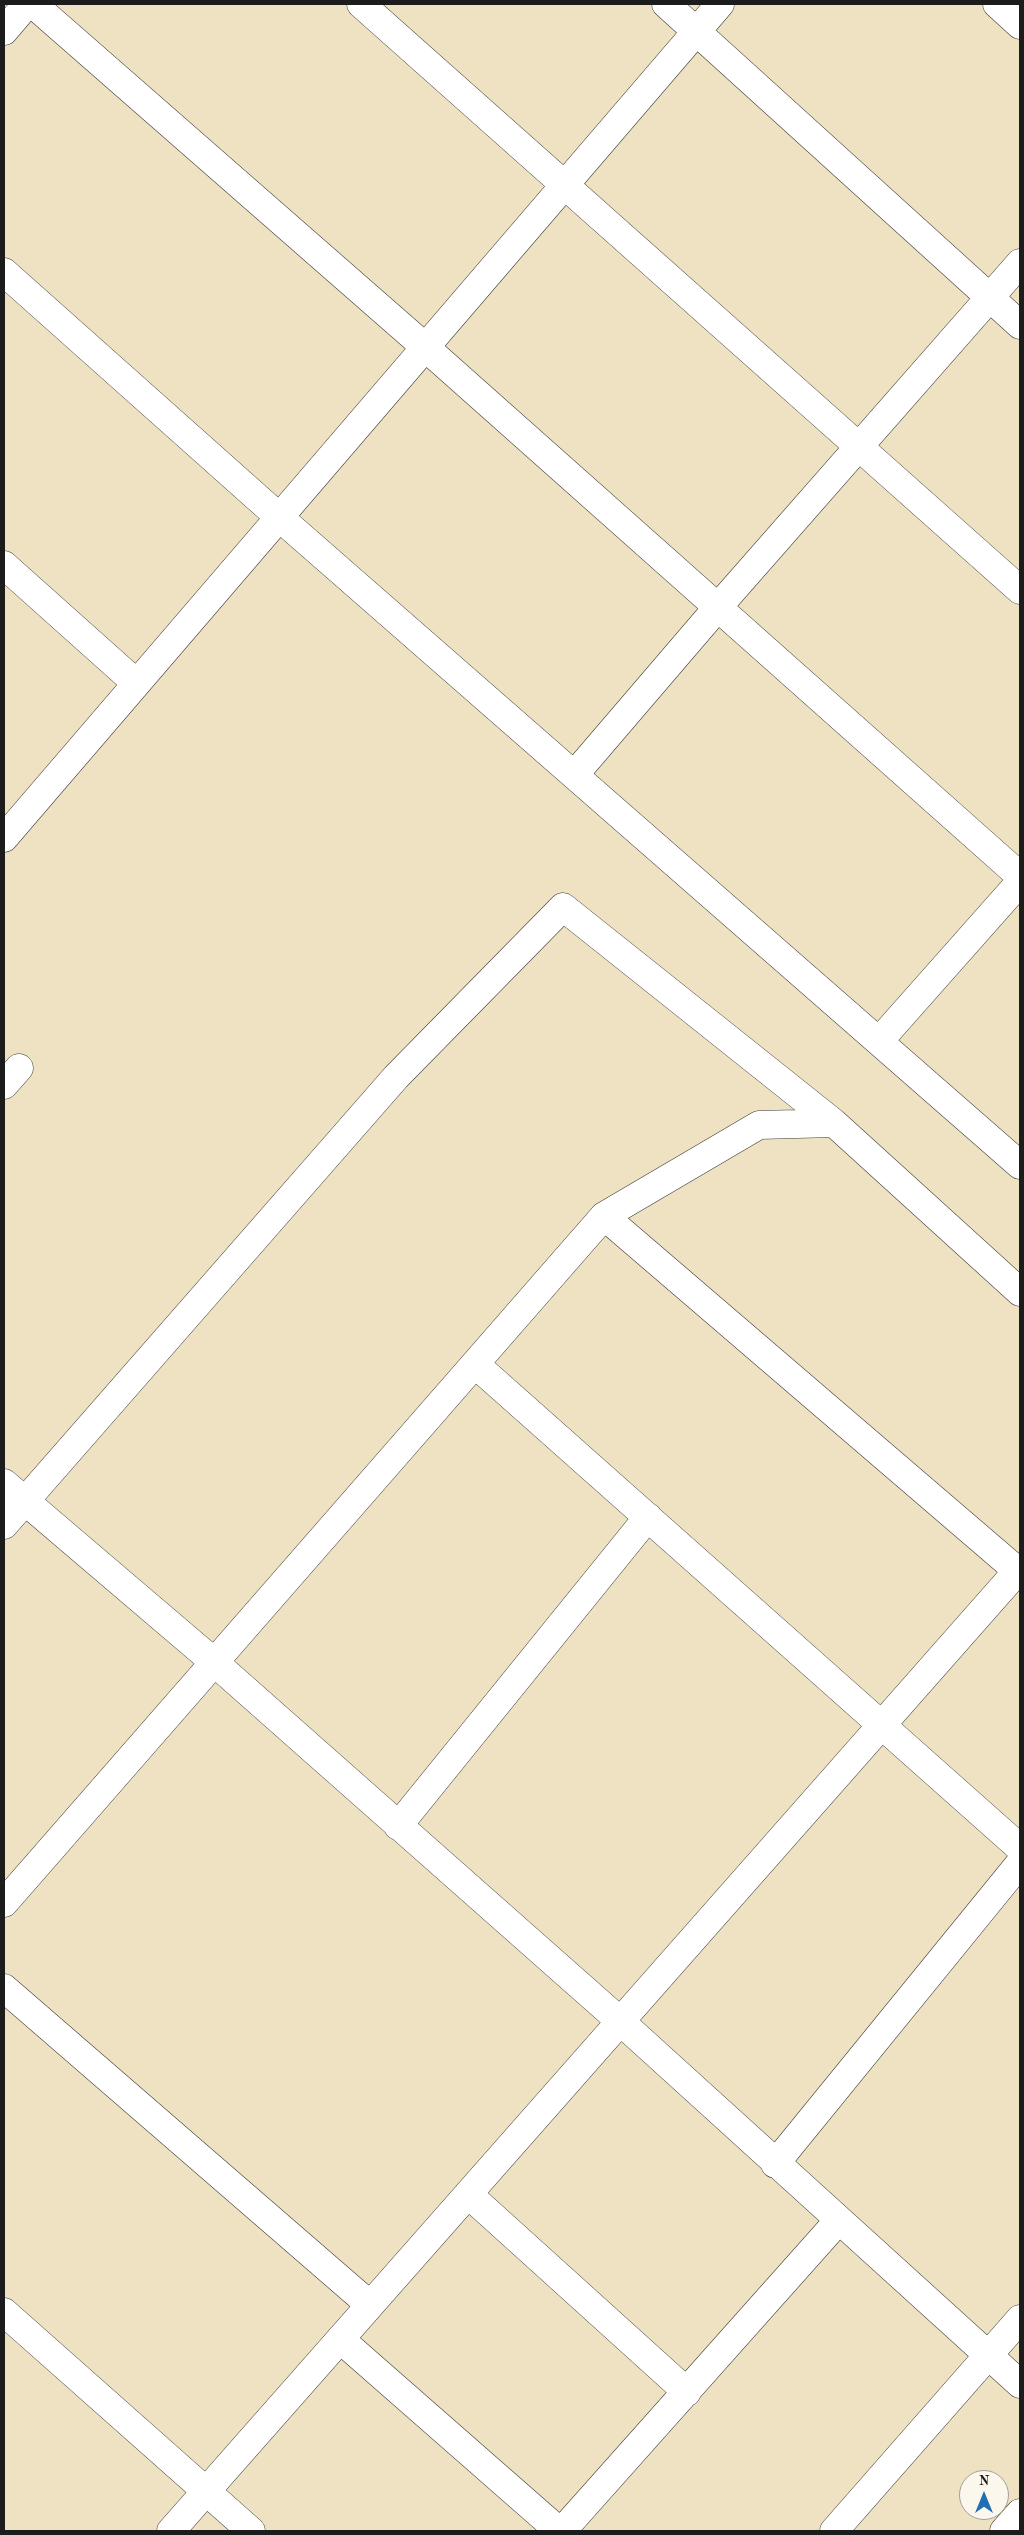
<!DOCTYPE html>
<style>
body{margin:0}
#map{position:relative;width:1024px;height:2535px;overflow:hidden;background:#eee2c2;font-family:"Old Standard TT",serif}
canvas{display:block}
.frame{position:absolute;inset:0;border:5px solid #1c1c1c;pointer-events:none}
.north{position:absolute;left:959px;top:2470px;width:50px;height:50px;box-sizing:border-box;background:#fbf7ec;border:1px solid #a29f99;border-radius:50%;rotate:0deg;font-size:14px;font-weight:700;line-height:20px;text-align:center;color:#1c1c1c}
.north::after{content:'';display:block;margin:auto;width:18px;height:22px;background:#1f6fb2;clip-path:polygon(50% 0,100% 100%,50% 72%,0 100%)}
</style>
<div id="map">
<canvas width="1024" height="2535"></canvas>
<div class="frame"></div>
<div class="north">N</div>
</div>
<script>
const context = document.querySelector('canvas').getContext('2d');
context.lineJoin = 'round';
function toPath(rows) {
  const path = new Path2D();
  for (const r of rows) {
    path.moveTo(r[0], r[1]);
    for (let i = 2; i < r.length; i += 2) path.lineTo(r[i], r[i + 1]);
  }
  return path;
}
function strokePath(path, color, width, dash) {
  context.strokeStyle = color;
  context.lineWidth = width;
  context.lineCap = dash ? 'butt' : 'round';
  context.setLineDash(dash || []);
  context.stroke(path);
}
const minor = toPath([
 [33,4,425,347,1020,876],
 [361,4,1020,590],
 [666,4,1020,325],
 [997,4,1020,25],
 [4,31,27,4],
 [4,272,279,517,1020,1165],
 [4,565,136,683],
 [575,774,718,607,1020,263],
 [4,838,720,4],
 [880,1040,1020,882],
 [4,1085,19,1068],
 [604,1216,1020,1573],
 [475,1364,1020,1848],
 [4,1483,214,1662,620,2021,1020,2384],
 [4,1525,396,1077,563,907,834,1123],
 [398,1826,648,1517],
 [4,1903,604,1216,759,1125,834,1123,1020,1292],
 [4,1988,370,2305],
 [775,2164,1020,1863],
 [468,2194,687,2392],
 [4,2312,251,2531],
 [340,2339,559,2531],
 [171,2531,1020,1568],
 [562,2531,839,2220],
 [834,2531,1020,2319],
 [1004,2531,1020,2513]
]);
strokePath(minor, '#3c3a35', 29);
strokePath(minor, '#fff', 28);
</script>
